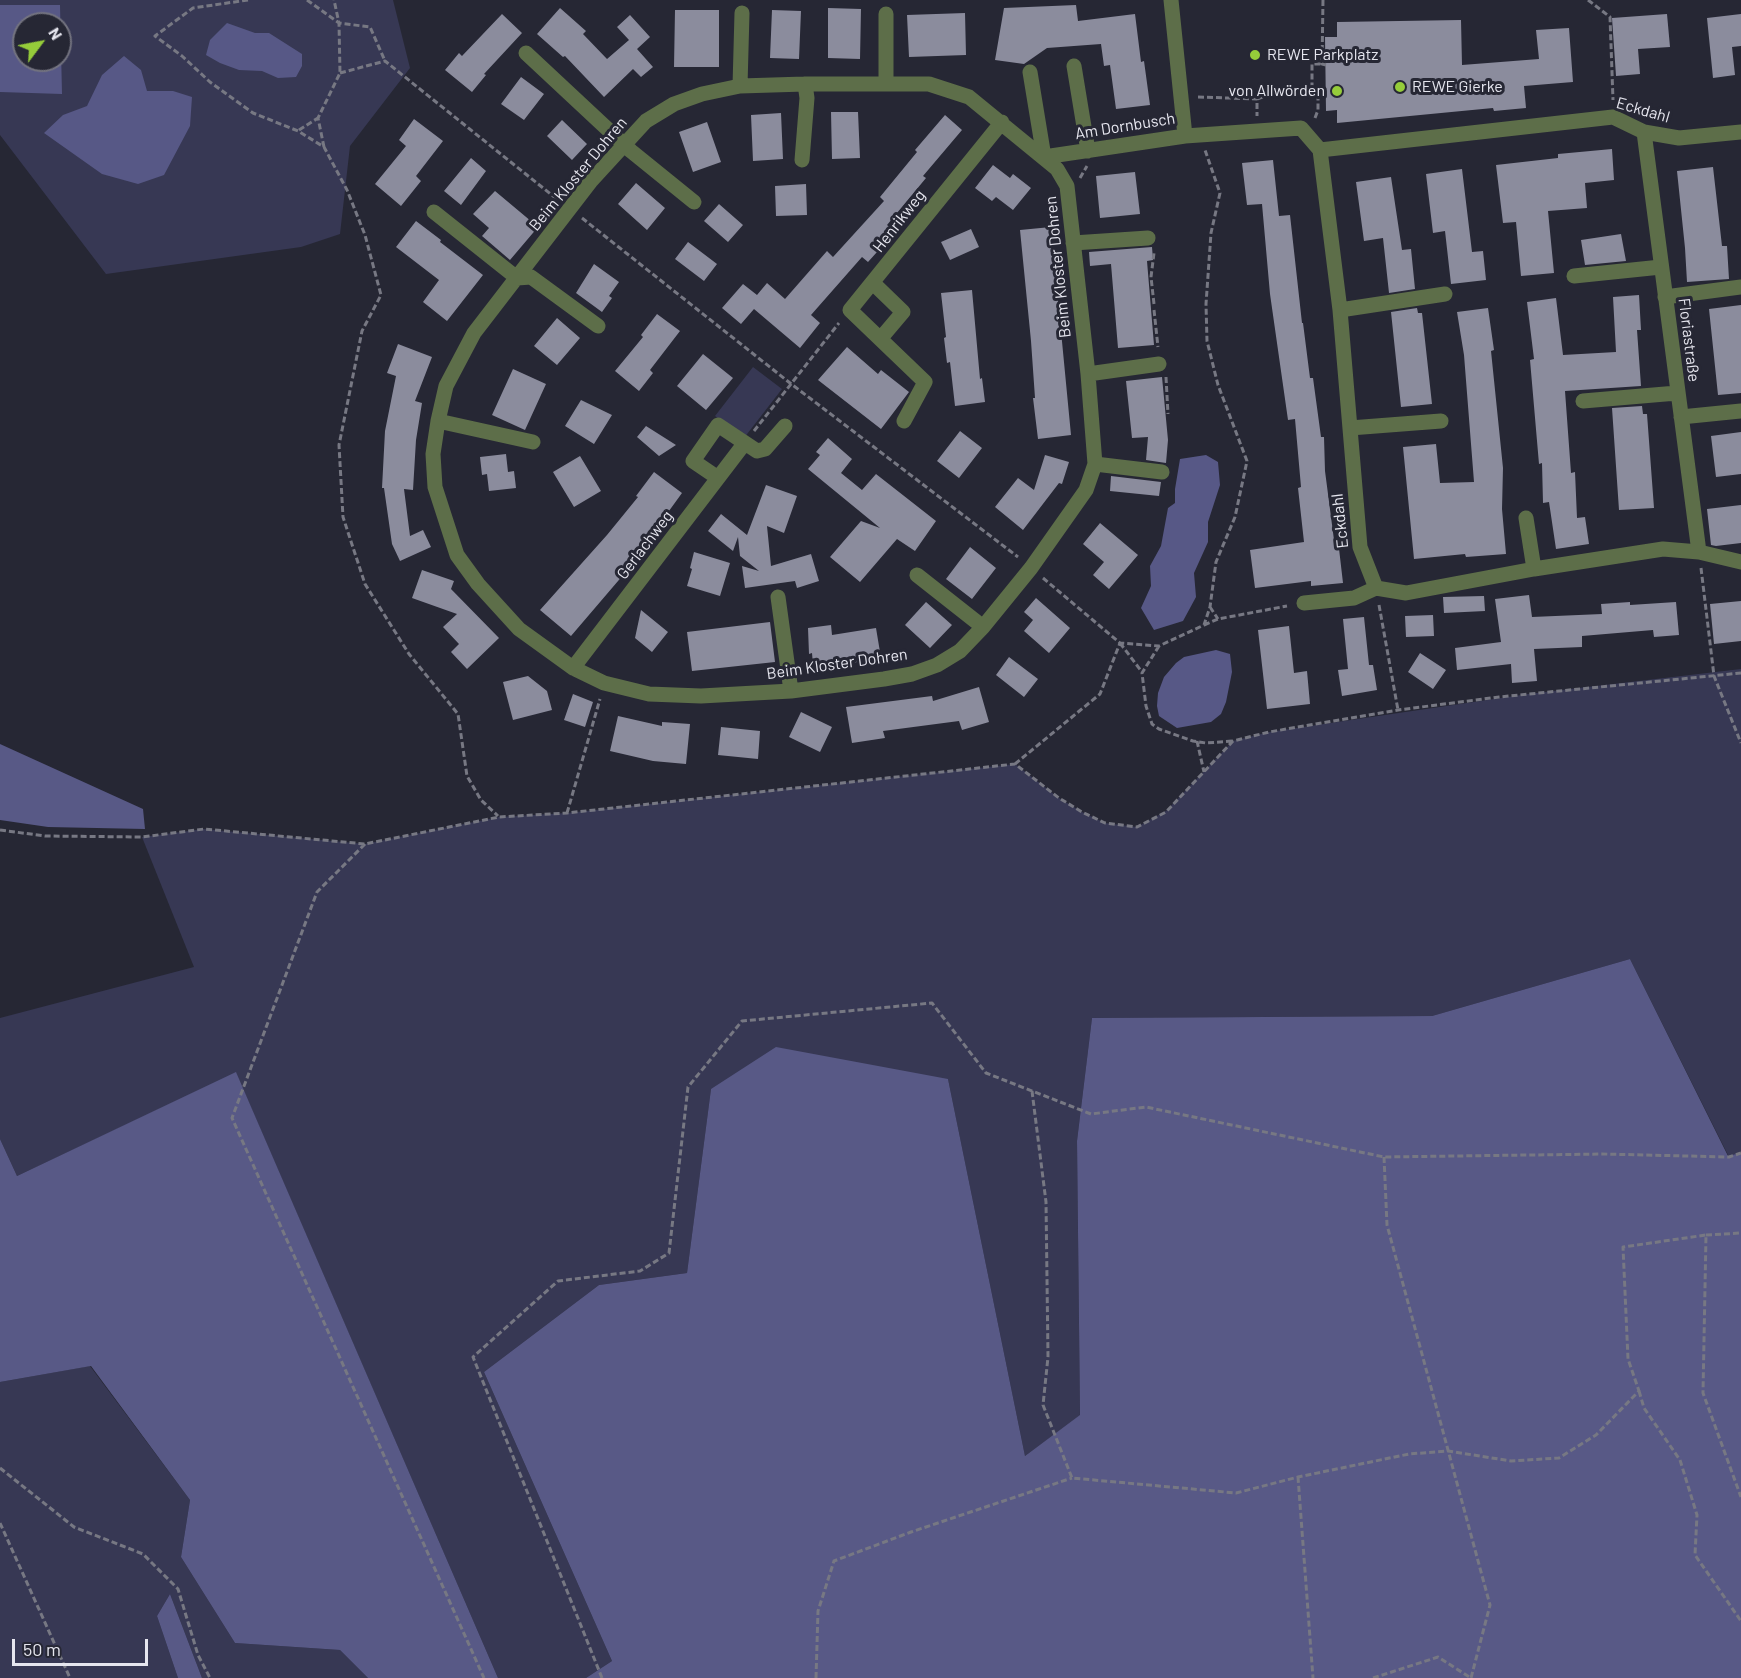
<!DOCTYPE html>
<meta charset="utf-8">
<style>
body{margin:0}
#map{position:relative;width:1741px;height:1678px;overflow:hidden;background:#262734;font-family:Barlow,sans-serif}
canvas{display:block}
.north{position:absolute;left:12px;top:12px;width:60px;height:60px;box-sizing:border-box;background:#262734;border:2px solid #73737f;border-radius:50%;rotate:58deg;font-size:16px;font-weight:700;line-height:24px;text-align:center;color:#e6e6ef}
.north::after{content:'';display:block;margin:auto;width:21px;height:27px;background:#95cc3a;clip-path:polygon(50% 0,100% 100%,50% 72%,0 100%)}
.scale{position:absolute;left:12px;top:1639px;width:136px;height:27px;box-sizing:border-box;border:3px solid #e6e6ef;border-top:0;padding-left:8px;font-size:18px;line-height:21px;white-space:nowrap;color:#e6e6ef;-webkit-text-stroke:4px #262734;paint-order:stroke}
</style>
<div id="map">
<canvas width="1741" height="1678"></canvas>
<div class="north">N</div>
<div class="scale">50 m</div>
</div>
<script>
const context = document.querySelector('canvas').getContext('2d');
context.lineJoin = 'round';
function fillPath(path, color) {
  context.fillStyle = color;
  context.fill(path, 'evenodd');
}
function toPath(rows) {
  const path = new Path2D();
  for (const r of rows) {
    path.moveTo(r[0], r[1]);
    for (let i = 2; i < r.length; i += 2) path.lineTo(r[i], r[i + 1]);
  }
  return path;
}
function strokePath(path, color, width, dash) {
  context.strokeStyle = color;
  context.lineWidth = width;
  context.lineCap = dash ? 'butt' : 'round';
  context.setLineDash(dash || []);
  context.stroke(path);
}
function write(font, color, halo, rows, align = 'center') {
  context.font = font + ' Barlow,sans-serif';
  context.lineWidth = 6;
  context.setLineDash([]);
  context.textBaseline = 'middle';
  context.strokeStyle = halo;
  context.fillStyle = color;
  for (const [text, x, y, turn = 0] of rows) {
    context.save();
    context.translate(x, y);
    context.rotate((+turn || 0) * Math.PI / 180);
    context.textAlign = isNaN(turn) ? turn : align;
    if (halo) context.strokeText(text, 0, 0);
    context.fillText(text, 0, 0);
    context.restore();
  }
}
fillPath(toPath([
 [0,0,393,0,410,68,350,146,340,234,301,247,106,274,0,135],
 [24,24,60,24,60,60,24,60],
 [753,367,782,389,744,438,715,416],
 [1741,669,1741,1153,1729,1157,1630,959,1432,1016,1092,1018,1077,1141,1080,1416,1025,1456,948,1079,711,1089,687,1273,599,1285,484,1372,612,1661,586,1678,498,1678,236,1073,17,1176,0,1139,0,1018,194,967,142,837,204,829,365,844,499,817,567,813,1015,764,1059,798,1082,812,1105,823,1137,827,1166,811,1233,741,1269,732,1528,694],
 [90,1366,190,1500,181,1557,235,1643,340,1650,368,1678,202,1678,170,1594,157,1616,178,1678,0,1678,0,1382]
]), '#373854');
fillPath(toPath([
 [0,744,143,809,145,829,48,827,0,820],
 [1630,959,1728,1156,1741,1153,1741,1678,586,1678,612,1661,484,1372,599,1285,687,1273,711,1089,776,1047,948,1079,1025,1456,1080,1415,1077,1141,1092,1018,1432,1016],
 [236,1072,498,1678,368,1678,340,1650,235,1643,181,1557,190,1500,91,1366,0,1382,0,1139,17,1176],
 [170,1594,202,1678,178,1678,157,1616]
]), '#585986');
fillPath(toPath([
 [0,5,60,5,62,94,0,92],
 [24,24,60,24,60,60,24,60],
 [227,23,255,33,269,33,302,54,302,66,296,77,278,78,262,71,239,70,220,63,206,55,210,40],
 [124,56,141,70,147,91,173,91,192,97,190,126,164,175,138,184,102,174,44,133,63,115,87,106,102,75],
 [1206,455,1218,462,1220,485,1208,522,1208,542,1194,573,1196,597,1183,621,1154,630,1141,608,1151,586,1150,566,1161,546,1168,508,1175,503,1175,489,1180,459],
 [1216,650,1230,654,1232,672,1226,702,1221,714,1211,722,1177,728,1159,716,1157,706,1158,693,1164,677,1176,663,1184,657]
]), '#575886');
fillPath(toPath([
 [1076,5,1078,21,1135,14,1141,62,1144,61,1150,105,1116,109,1110,65,1104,66,1101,44,1047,48,1024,64,995,60,1004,8],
 [560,8,586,31,583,34,607,59,629,40,617,27,630,15,650,37,637,49,653,67,641,77,633,69,604,97,565,56,563,57,537,34],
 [828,8,861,9,860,59,828,58],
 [675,10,719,10,719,67,674,67],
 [772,10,801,11,799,59,770,58],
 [965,13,966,55,909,57,907,15],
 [502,14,522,33,484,74,486,75,472,92,445,70,459,53,462,56],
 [1667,14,1670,47,1638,49,1640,74,1616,76,1612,18],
 [1741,14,1741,46,1732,47,1735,75,1713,78,1707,18],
 [1461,20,1462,65,1539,59,1536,30,1569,28,1573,82,1524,86,1526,108,1494,111,1493,108,1337,123,1337,110,1326,111,1325,37,1337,37,1337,22],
 [521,77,544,94,524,120,501,104],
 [831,112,858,112,860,158,832,159],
 [781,113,783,159,753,161,751,115],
 [945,115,962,130,923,176,926,178,887,225,895,232,868,262,862,257,811,315,820,323,800,348,754,309,741,324,722,308,743,284,757,295,767,283,785,299,827,251,833,257,884,201,880,197,917,152,915,150],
 [414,119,443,141,416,176,421,181,401,206,375,184,406,146,399,140],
 [562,120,587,144,572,160,547,136],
 [707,122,721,162,693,172,679,132],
 [1612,149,1614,180,1585,183,1587,208,1548,211,1554,273,1521,276,1516,222,1503,223,1496,165,1558,158,1558,154],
 [471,158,486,171,461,205,444,191],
 [1273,160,1279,216,1290,215,1302,323,1303,323,1310,378,1313,378,1321,437,1324,437,1325,471,1334,540,1338,540,1343,583,1311,586,1311,581,1255,588,1250,550,1304,542,1298,488,1301,487,1295,419,1288,420,1270,294,1262,204,1247,205,1242,163],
 [993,165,1010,178,1013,174,1031,188,1013,210,996,197,992,201,975,188],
 [1713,167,1722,246,1727,246,1729,279,1687,282,1685,248,1677,171],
 [1462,169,1472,252,1483,251,1486,280,1451,284,1445,231,1433,233,1426,174],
 [1135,172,1140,214,1100,218,1096,176],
 [1391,177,1402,250,1411,249,1415,289,1389,293,1383,238,1364,241,1356,182],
 [636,183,665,208,647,230,618,204],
 [806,184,807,215,776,216,775,186],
 [495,191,538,227,510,260,482,236,489,228,473,214],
 [719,204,743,225,728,242,704,221],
 [416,221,441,240,440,242,483,275,447,321,423,302,439,280,396,247],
 [1051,227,1071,435,1038,439,1033,398,1035,398,1031,341,1020,230],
 [971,229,979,247,950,260,941,242],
 [1621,234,1626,261,1585,265,1581,240],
 [688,242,717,264,704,281,675,259],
 [1152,247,1153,260,1147,261,1154,345,1118,348,1111,264,1090,266,1089,252],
 [594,264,619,282,609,296,612,298,602,312,576,293],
 [972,290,980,379,982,378,985,402,955,406,950,362,947,363,944,338,946,337,941,293],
 [1639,295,1641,330,1637,330,1641,386,1565,391,1571,473,1575,472,1577,518,1585,517,1589,544,1556,549,1549,502,1543,503,1542,463,1539,464,1530,360,1534,359,1527,302,1556,298,1563,355,1616,352,1613,297],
 [1741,305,1741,393,1718,395,1709,309],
 [1417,308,1418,313,1422,313,1432,404,1401,407,1391,312],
 [1488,308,1494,350,1491,351,1503,468,1502,509,1506,554,1466,557,1465,554,1414,559,1403,447,1436,444,1440,483,1474,482,1464,355,1457,312],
 [657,314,680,331,650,370,653,373,639,391,615,371,643,337,641,335],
 [557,318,580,338,557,365,534,346],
 [398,344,432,357,415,401,422,403,416,440,413,490,404,489,410,536,423,530,431,547,400,561,392,544,384,488,382,488,385,431,396,376,387,373],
 [847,347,878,374,881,370,909,392,881,429,818,380],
 [703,354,733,378,706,410,677,386],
 [513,369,546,384,525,430,492,415],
 [1162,377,1168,440,1166,463,1146,460,1148,437,1132,438,1126,381],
 [581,400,612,415,594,444,565,426],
 [1642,406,1643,414,1647,414,1654,508,1619,510,1612,408],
 [646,426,676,445,659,456,637,437],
 [960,431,982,448,959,478,937,461],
 [1741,432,1741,474,1716,477,1711,436],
 [828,438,852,459,841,473,862,490,876,474,936,521,915,551,897,539,860,582,830,557,861,521,880,528,808,469,820,455,816,452],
 [506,454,508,472,514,471,516,488,489,491,487,474,482,475,480,457],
 [1045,455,1069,462,1062,484,1059,483,1023,530,995,507,1018,478,1034,490],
 [580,456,601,491,574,507,553,472],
 [654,472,682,493,653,533,655,534,623,572,624,574,571,636,540,610,607,535,638,497,636,496],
 [1111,476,1161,482,1159,496,1110,491],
 [766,485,797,496,784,533,767,526,771,566,811,554,819,581,797,588,795,581,745,588,742,566,759,571,740,556,738,537,733,551,708,531,721,514,747,535],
 [1741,505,1741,543,1716,546,1711,545,1707,509],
 [1100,523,1138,555,1109,589,1093,575,1104,562,1083,544],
 [970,547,996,568,972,599,946,579],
 [694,552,730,563,720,596,687,586,692,569,690,568],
 [422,570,454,581,451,589,499,638,467,669,451,652,459,644,443,627,457,614,412,598],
 [1529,595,1532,617,1602,614,1601,604,1630,602,1630,605,1676,602,1679,635,1654,637,1653,630,1582,636,1582,647,1534,649,1537,681,1512,683,1511,664,1457,670,1455,648,1501,642,1495,599],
 [1484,596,1485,611,1444,613,1443,597],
 [1036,598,1070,628,1049,653,1024,631,1033,620,1024,612],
 [1741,601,1741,641,1714,644,1710,604],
 [926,602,952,625,930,648,905,625],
 [641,610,668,632,652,652,635,638],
 [1433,615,1434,636,1406,637,1405,616],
 [1364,617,1369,665,1373,665,1377,690,1342,696,1338,670,1348,669,1343,619],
 [770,622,775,662,692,671,687,632],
 [831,625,832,635,876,628,881,658,852,663,852,660,813,665,812,653,809,654,808,628],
 [1289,626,1294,673,1307,671,1310,704,1267,709,1258,630],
 [1420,653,1446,670,1433,689,1408,672],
 [1009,657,1038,679,1024,697,996,675],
 [528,676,547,691,552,710,513,720,503,682],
 [979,687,989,722,962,730,959,721,883,731,885,738,852,743,846,707,932,696,933,701],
 [573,694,593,702,585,727,564,720],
 [801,712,832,727,820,752,789,737],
 [618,716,662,726,662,722,690,724,686,764,653,761,610,751],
 [721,727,760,731,758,759,718,755]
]), '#8b8c9d');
strokePath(toPath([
 [248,0,193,8,155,36,182,56,210,82,253,113,298,131,324,147,347,190,365,235,381,295,362,331,339,445,343,517,365,584,409,654,458,714,467,776,481,800,498,816],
 [307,0,339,23,370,27,385,61],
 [1323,0,1322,64,1326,65],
 [1588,0,1610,17,1613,100],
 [340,73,385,61,558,200],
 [1198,97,1257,99,1257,116],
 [1257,99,1274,93,1312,93],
 [1315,118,1318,110,1318,93,1312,93,1312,64,1322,64],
 [299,130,318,118],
 [324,147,318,118,340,73,339,23,334,0],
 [1080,178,1087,166],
 [582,218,790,383,1018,557],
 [1154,304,1151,277,1154,253],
 [1154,310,1158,347],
 [1166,377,1168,414],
 [754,431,839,323],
 [1701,568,1714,676,1741,743],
 [1043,578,1120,643,1159,646,1204,625,1210,607,1216,562,1235,517,1247,461,1218,385,1207,341,1206,304,1211,233,1220,193,1205,150],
 [1379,605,1398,710],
 [1210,607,1218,619],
 [1204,625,1218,619,1287,606],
 [1120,643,1142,672],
 [1159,646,1142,673,1146,706,1152,724,1159,729,1193,741,1206,743,1232,741],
 [1197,741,1204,772],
 [1015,764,1100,694,1120,643],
 [567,813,600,699],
 [0,830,45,836,142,837,204,829,365,844,499,817,567,813,1015,764,1059,798,1082,812,1105,823,1137,827,1166,812,1233,741,1269,732,1398,710,1499,697,1741,673],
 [365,844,317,892,232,1118,484,1678],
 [1032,1091,1046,1202,1048,1357,1043,1405,1072,1478,1236,1493,1298,1477,1409,1454,1448,1451,1511,1461,1559,1458,1596,1435,1639,1391,1628,1359,1623,1247,1706,1235,1703,1393,1741,1497],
 [1384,1157,1387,1225,1490,1605,1471,1678],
 [1706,1235,1741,1233],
 [1639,1391,1644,1408,1680,1460,1697,1515,1695,1555,1741,1621],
 [0,1468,74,1527,143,1554,178,1589,198,1655,210,1678],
 [1298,1477,1313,1678],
 [0,1523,70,1678],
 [602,1678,473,1357,558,1281,640,1271,669,1253,688,1087,742,1021,932,1003,986,1073,1091,1114,1146,1107,1384,1157,1602,1154,1729,1157,1741,1153],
 [816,1678,818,1611,834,1561,911,1532,1072,1478],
 [1373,1678,1438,1657,1471,1678]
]), '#777883', 3, [6, 3]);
strokePath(toPath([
 [526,53,631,151,694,202],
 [1074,66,1088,151],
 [1030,72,1044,157,1185,136,1171,0],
 [805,84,929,84,969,97,1057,169,1067,186,1088,374,1095,464,1086,490,1031,568,983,627,960,651,937,665,912,674,884,679,791,691,701,696,649,694,604,683,573,668,519,629,478,584,457,555,435,487,433,454,438,421,446,386,474,333,591,181,646,121,674,104,702,94,740,86,805,84],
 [886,84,886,14],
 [740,86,742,13],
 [1644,132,1699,552],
 [1185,136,1301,128,1320,150,1340,310,1360,547,1376,588,1406,593,1534,569,1663,549,1699,552,1741,562],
 [1320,150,1613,117,1644,132,1679,138,1741,132],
 [802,160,807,98,805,84],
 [434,212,517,278,531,277,598,326],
 [1073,243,1148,238],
 [1574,276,1661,267],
 [873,283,903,312,881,338],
 [1665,297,1741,287],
 [1340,310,1445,294],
 [1088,374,1159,364],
 [1583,401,1677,393],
 [1681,417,1741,411],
 [438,421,533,442],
 [904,421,925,382,850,310,1002,122],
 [1350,428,1441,421],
 [1095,464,1162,472],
 [718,478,693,461,718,425,757,451,765,449,785,426],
 [1526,518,1534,569],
 [917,575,983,627],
 [778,597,791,691],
 [1304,603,1354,598,1376,588],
 [573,668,744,444]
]), '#5d6e49', 15);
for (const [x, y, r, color] of [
 [1255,55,6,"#95cc3a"],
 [1400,87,6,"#95cc3a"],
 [1337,91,6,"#95cc3a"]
]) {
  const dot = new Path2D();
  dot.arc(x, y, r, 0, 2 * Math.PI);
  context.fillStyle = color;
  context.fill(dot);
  strokePath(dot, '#262734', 2);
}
write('16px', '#e6e6ef', '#262734', [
 ["REWE Parkplatz",1267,55],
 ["REWE Gierke",1412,87],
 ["von Allwörden",1325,91,"right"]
], 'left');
write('16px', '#e6e6ef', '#262734', [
 ["Eckdahl",1643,110,16],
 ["Am Dornbusch",1125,126,-9],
 ["Beim Kloster Dohren",578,174,-50],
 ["Henrikweg",899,221,-52],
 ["Beim Kloster Dohren",1058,267,-96],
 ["Floriastraße",1689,340,83],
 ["Eckdahl",1340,521,-96],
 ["Gerlachweg",645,545,-53],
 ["Beim Kloster Dohren",837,664,-8]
]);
</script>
